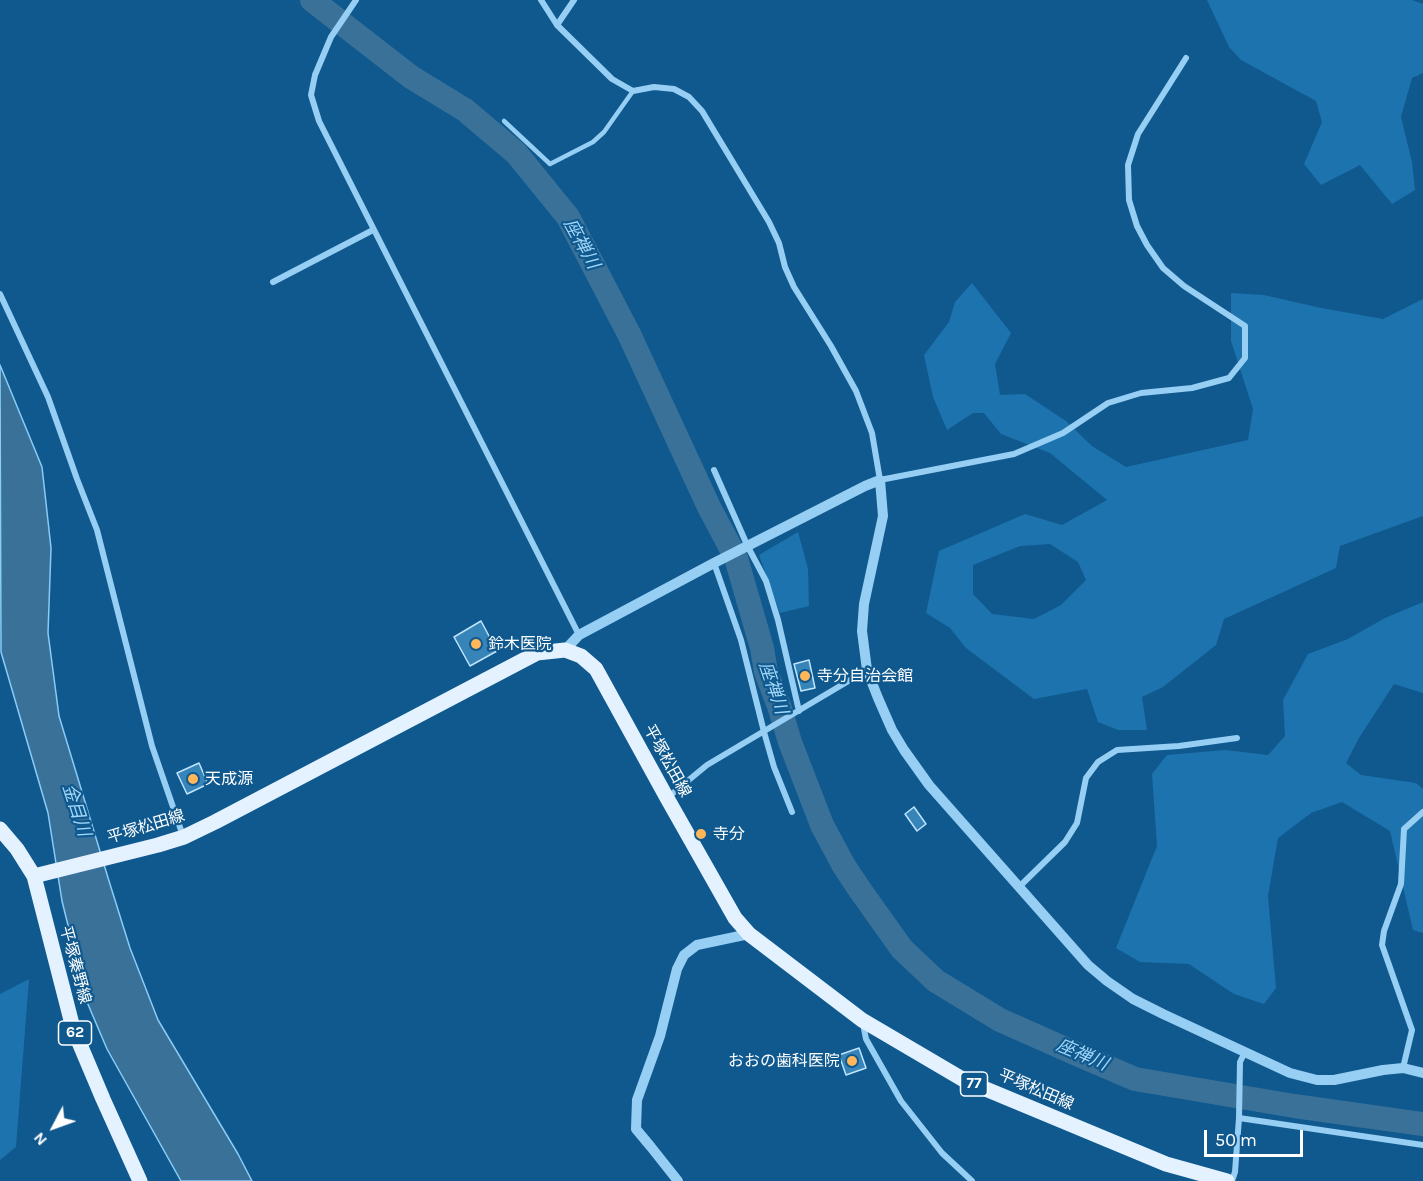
<!DOCTYPE html>
<meta charset="utf-8">
<style>
body{margin:0}
#map{position:relative;width:1423px;height:1181px;overflow:hidden;background:#0f598f;font-family:Karla,sans-serif}
canvas{display:block}
.north{position:absolute;left:24px;top:1097px;width:60px;height:60px;-webkit-text-stroke:4px #0f598f;paint-order:stroke;rotate:229deg;font-size:16px;font-weight:700;line-height:24px;text-align:center;color:#fff}
.north::after{content:'';display:block;margin:auto;width:21px;height:27px;background:#fff;clip-path:polygon(50% 0,100% 100%,50% 72%,0 100%)}
.scale{position:absolute;left:1204px;top:1130px;width:99px;height:27px;box-sizing:border-box;border:3px solid #fff;border-top:0;padding-left:8px;font-size:18px;line-height:21px;white-space:nowrap;color:#fff;-webkit-text-stroke:4px #0f598f;paint-order:stroke}
</style>
<div id="map">
<canvas width="1423" height="1181"></canvas>
<div class="north">N</div>
<div class="scale">50 m</div>
</div>
<script>
const context = document.querySelector('canvas').getContext('2d');
context.lineJoin = 'round';
function fillPath(path, color) {
  context.fillStyle = color;
  context.fill(path, 'evenodd');
}
function toPath(rows) {
  const path = new Path2D();
  for (const r of rows) {
    path.moveTo(r[0], r[1]);
    for (let i = 2; i < r.length; i += 2) path.lineTo(r[i], r[i + 1]);
  }
  return path;
}
function strokePath(path, color, width, dash) {
  context.strokeStyle = color;
  context.lineWidth = width;
  context.lineCap = dash ? 'butt' : 'round';
  context.setLineDash(dash || []);
  context.stroke(path);
}
function write(font, color, halo, rows, align = 'center') {
  context.font = font + ' Karla,"Noto Sans JP",sans-serif';
  context.lineWidth = 4.5;
  context.setLineDash([]);
  context.textBaseline = 'middle';
  context.strokeStyle = halo;
  context.fillStyle = color;
  for (const [text, x, y, turn = 0] of rows) {
    context.save();
    context.translate(x, y);
    context.rotate((+turn || 0) * Math.PI / 180);
    context.textAlign = isNaN(turn) ? turn : align;
    if (halo) context.strokeText(text, 0, 0);
    context.fillText(text, 0, 0);
    context.restore();
  }
}
fillPath(toPath([
 [1207,0,1412,0,1423,4,1423,73,1412,78,1401,117,1412,162,1415,190,1392,204,1360,165,1321,185,1304,164,1322,122,1316,101,1241,60,1229,47],
 [972,283,1011,333,995,364,1000,395,1025,394,1066,421,1092,446,1126,467,1248,440,1253,409,1231,341,1231,293,1264,295,1321,308,1383,319,1423,299,1423,516,1340,546,1336,568,1224,619,1216,645,1163,687,1142,697,1147,730,1118,730,1098,722,1087,689,1034,699,966,648,950,628,926,613,939,551,1025,514,1062,525,1107,500,1050,453,1001,434,984,413,973,413,947,430,933,397,924,355,949,322,955,302],
 [1050,544,1078,562,1086,580,1061,605,1034,619,992,614,973,594,973,565,1020,546],
 [798,532,808,569,809,606,780,613,759,555],
 [1423,602,1423,693,1394,684,1359,738,1346,763,1361,775,1416,783,1423,789,1423,933,1413,930,1390,831,1342,802,1311,813,1278,838,1268,896,1276,988,1264,1004,1234,994,1189,964,1140,962,1116,948,1157,846,1152,774,1167,755,1225,750,1268,755,1285,736,1283,700,1308,654,1348,639,1385,618],
 [29,979,16,1147,0,1160,0,994]
]), '#1d73ad');
const water = toPath([
 [0,365,42,467,51,548,48,633,59,716,109,881,130,948,158,1020,238,1154,252,1181,181,1181,107,1049,87,1002,62,901,48,813,1,652,0,365]
]);
fillPath(water, '#3a7198');
strokePath(water, '#89ccf7', 1.5);
strokePath(toPath([
 [312,0,411,77,465,110,516,153,568,217,629,334,709,507,736,558,762,648,766,672,780,709,790,742,822,825,844,866,860,890,902,949,936,981,1000,1020,1079,1055,1135,1079,1294,1106,1423,1124]
]), '#3a7198', 24);
const building = toPath([
 [481,621,497,651,470,666,454,637,481,621],
 [809,660,815,688,801,691,794,664,809,660],
 [199,763,208,784,187,794,177,773,199,763],
 [914,807,926,824,917,831,905,814,914,807],
 [859,1048,866,1068,846,1075,839,1055,859,1048]
]);
fillPath(building, '#3784b9');
strokePath(building, '#bfe5fe', 1.5);
strokePath(toPath([
 [504,121,550,164,593,142,604,132,633,91]
]), '#97cef3', 4.5);
strokePath(toPath([
 [356,0,331,37,315,75,311,95,319,121,579,635],
 [541,0,557,25,612,79,633,91,654,87,674,89,689,97,702,111,769,222,779,243,785,267,794,287,831,346,856,391,872,433,880,480,1014,454,1063,433,1108,403,1141,393,1192,388,1229,378,1245,358,1245,326,1184,286,1163,268,1147,245,1137,226,1129,200,1128,165,1138,134,1186,58],
 [557,25,574,0],
 [273,282,373,230],
 [0,294,48,397,77,479,97,530,152,746,183,836],
 [714,470,748,547,766,581,778,620,799,711],
 [714,563,741,640,764,732,774,767,792,812],
 [667,798,707,765,867,670],
 [1019,887,1065,842,1077,823,1086,778,1098,762,1117,750,1179,746,1237,738],
 [863,1024,866,1039,901,1101,942,1153,972,1181],
 [1403,1068,1412,1030,1382,945,1384,931,1401,884,1404,829,1423,812],
 [1239,1118,1423,1145],
 [1232,1181,1235,1172,1239,1118,1240,1062,1245,1052]
]), '#97cef3', 6);
strokePath(toPath([
 [565,650,579,635,714,563,865,486,880,480,883,516,864,604,862,631,867,670,878,698,892,730,904,750,929,785,1088,965,1107,981,1133,999,1163,1014,1290,1073,1317,1080,1334,1080,1383,1070,1403,1068,1423,1073],
 [678,1181,651,1147,636,1129,637,1100,660,1036,677,969,684,955,697,945,749,934]
]), '#97cef3', 10);
strokePath(toPath([
 [0,829,17,849,34,876,73,1028,103,1099,140,1181],
 [34,876,158,845,184,837,215,822,537,653,565,650,581,656,596,669,667,798,735,918,749,934,862,1020,964,1080,1166,1164,1227,1181]
]), '#e4f2ff', 15);
for (const [x, y, r, color] of [
 [476,644,6,"#ffb75a"],
 [805,676,6,"#ffb75a"],
 [193,779,6,"#ffb75a"],
 [701,834,6,"#ffb75a"],
 [852,1061,6,"#ffb75a"]
]) {
  const dot = new Path2D();
  dot.arc(x, y, r, 0, 2 * Math.PI);
  context.fillStyle = color;
  context.fill(dot);
  strokePath(dot, '#0f598f', 2);
}
for (const [x, y, w] of [
 [75,1033,33],
 [974,1084,27]
]) {
  const box = new Path2D();
  box.roundRect(x - w / 2, y - 12, w, 24, 4.5);
  context.fillStyle = '#0f598f';
  context.fill(box);
  strokePath(box, '#fff', 1.5);
}
write('bold 15px', '#fff', null, [
 ["62",75,1033],
 ["77",974,1084]
]);
write('16px', '#fff', '#0f598f', [
 ["鈴木医院",488,644],
 ["寺分自治会館",817,676],
 ["天成源",205,779],
 ["寺分",713,834],
 ["おおの歯科医院",840,1061,"right"]
], 'left');
write('16px', '#fff', '#0f598f', [
 ["平塚松田線",667,761,61],
 ["平塚松田線",146,827,-17],
 ["平塚秦野線",75,965,75],
 ["平塚松田線",1036,1090,23]
]);
write('italic 18px', '#a3d8fa', '#0f598f', [
 ["座禅川",581,244,61],
 ["座禅川",773,688,71],
 ["金目川",76,810,72],
 ["座禅川",1082,1055,23]
]);
</script>
